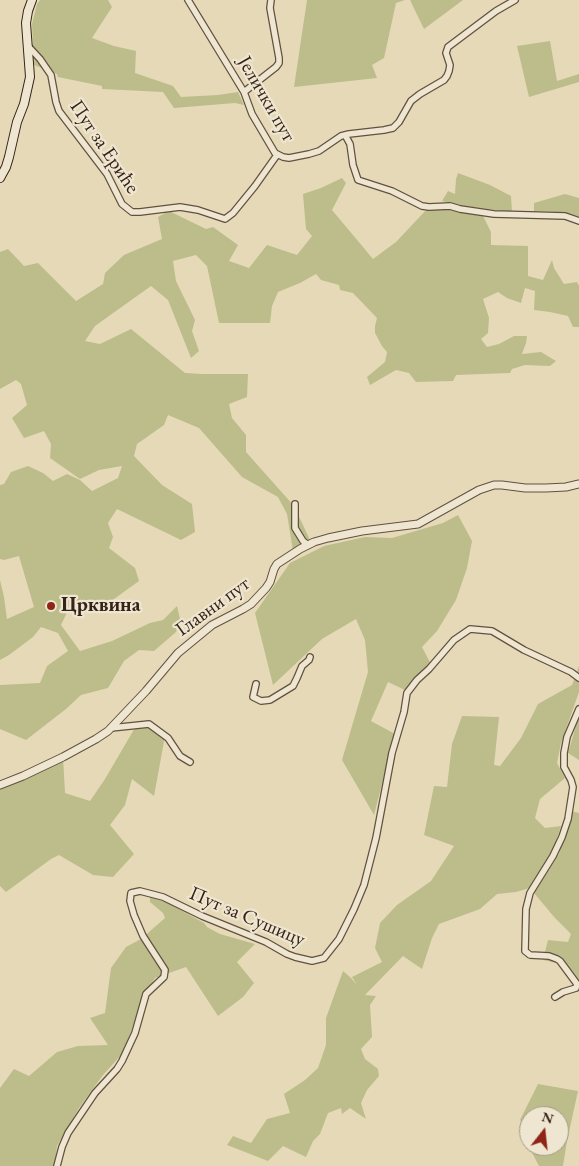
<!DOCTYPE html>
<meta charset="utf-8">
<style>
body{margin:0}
#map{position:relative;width:579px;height:1166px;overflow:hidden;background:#e6d9b8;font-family:"EB Garamond",serif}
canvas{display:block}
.north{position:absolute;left:519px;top:1106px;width:50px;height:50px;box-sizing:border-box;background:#efe6d1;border:1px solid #a59887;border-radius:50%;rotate:16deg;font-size:14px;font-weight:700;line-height:20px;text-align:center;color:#362318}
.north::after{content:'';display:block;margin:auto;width:18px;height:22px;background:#8f2418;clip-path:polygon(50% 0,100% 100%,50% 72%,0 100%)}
</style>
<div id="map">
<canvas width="579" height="1166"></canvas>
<div class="north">N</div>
</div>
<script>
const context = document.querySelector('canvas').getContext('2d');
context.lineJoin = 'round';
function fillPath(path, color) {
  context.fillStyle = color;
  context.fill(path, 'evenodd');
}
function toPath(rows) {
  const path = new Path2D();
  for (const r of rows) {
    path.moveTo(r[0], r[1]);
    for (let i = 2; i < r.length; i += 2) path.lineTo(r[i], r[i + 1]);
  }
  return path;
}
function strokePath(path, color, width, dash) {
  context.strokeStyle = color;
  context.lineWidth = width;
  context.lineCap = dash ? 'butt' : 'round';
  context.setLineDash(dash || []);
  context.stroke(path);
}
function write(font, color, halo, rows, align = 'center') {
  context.font = font + ' "EB Garamond",serif';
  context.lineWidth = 4.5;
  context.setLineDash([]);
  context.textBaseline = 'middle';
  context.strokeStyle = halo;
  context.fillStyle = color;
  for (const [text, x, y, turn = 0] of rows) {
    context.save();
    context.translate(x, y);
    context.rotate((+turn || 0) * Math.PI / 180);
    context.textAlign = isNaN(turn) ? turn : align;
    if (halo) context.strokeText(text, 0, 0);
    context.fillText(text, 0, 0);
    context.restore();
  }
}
fillPath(toPath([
 [40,0,108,0,112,7,92,38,114,46,136,51,135,73,173,86,181,97,218,95,238,92,244,105,235,103,174,108,163,92,102,89,102,86,58,77,57,74,34,65,32,24,37,4],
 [307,0,405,0,396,3,384,58,372,65,377,78,294,87],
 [410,0,463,0,424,29],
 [550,41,557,81,579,74,579,82,529,97,517,46],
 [458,173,490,185,511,196,512,212,464,206,442,201,448,191,455,194,456,179],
 [342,178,346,183,332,210,373,259,396,242,428,208,462,211,482,214,491,232,491,245,528,246,528,276,543,280,552,260,554,268,564,284,577,282,579,286,579,327,573,327,568,316,550,312,534,310,535,291,525,288,521,303,507,298,498,292,483,299,489,318,488,333,481,339,487,347,499,344,514,336,527,336,526,343,522,354,541,352,556,361,550,366,525,365,512,369,510,373,456,375,453,381,416,382,409,373,396,370,370,385,367,377,385,362,387,352,382,346,375,333,375,326,377,318,353,293,340,290,339,285,321,280,316,274,300,283,278,292,272,306,270,323,219,323,207,266,196,255,173,261,176,281,195,320,192,331,199,351,191,358,168,300,151,286,95,326,85,341,100,344,131,329,185,373,203,374,248,374,247,397,229,404,232,418,246,435,246,452,294,506,310,540,293,551,287,514,278,497,242,477,199,428,168,415,164,425,137,444,134,456,162,485,192,504,195,532,181,540,117,509,108,523,113,537,109,548,135,568,139,581,107,604,93,603,70,606,61,625,80,651,112,641,150,623,163,620,177,606,180,619,176,632,154,651,139,650,124,661,108,688,81,695,66,709,26,740,0,729,0,685,40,683,47,666,68,651,58,633,41,627,33,637,9,655,0,660,0,580,4,597,7,619,34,607,19,556,4,560,0,559,0,485,4,484,11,472,28,466,43,473,53,481,67,474,80,480,92,491,118,478,122,466,99,470,80,479,50,458,51,444,44,431,24,438,12,418,27,405,21,384,16,380,0,389,0,252,8,249,24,266,38,263,76,301,103,284,105,273,124,255,162,239,158,217,169,211,206,229,213,227,238,245,229,261,249,268,267,245,297,255,312,236,306,229,303,194,321,188],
 [565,194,579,198,579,218,558,212,534,211,534,203],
 [458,515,472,541,467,568,456,600,437,631,422,647,433,668,407,691,388,682,371,721,395,734,374,815,342,760,368,672,365,640,356,619,322,639,273,685,255,613,290,563,324,546,365,537,392,538,443,523],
 [579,666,579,692,561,743,557,763,565,778,540,799,535,818,545,828,561,826,553,850,530,888,516,892,497,894,480,909,439,924,432,938,422,969,403,956,365,995,376,996,370,1005,372,1037,361,1049,365,1059,378,1069,379,1076,367,1090,361,1103,366,1119,350,1108,342,1114,341,1108,328,1113,320,1134,313,1141,306,1157,283,1146,268,1161,227,1145,233,1136,251,1143,267,1119,290,1113,284,1094,305,1080,318,1068,326,1045,326,1018,343,971,351,978,357,985,352,977,382,962,375,948,380,923,397,905,431,881,454,846,424,835,434,786,447,787,452,744,462,716,499,717,494,765,500,766,521,738,538,704,572,685],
 [579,716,579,760,568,753],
 [149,724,165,736,154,796,132,779,125,805,110,825,134,854,113,877,93,875,59,855,51,859,6,892,0,886,0,785,63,757,65,793,90,801,105,779,136,726],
 [571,811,579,813,579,984,566,965,543,960,548,940,568,942,571,934,555,918,534,893,559,854],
 [150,897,168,903,204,923,207,927,220,934,255,944,237,962,254,983,243,997,218,1016,186,967,155,978,147,991,122,1054,103,1075,79,1108,57,1146,55,1166,0,1166,0,1088,14,1069,29,1076,57,1052,78,1046,108,1045,90,1018,105,1013,111,968,126,947,141,939,165,918,163,913,150,902],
 [538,1084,578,1091,567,1141,563,1166,539,1166,526,1141,526,1126,520,1120],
 [529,1116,559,1116,559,1146,529,1146]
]), '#bcbd8a');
const minor = toPath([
 [188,0,244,92,252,114,275,153,283,157,289,158,309,154,319,151,341,136,349,134,384,130,393,128,399,122,411,101,420,94,444,80,447,76,449,71,450,65,446,53,448,47,496,11,515,0],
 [28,46,40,59,51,75,56,102,59,111,107,174,122,204,132,212,140,212,180,207,198,210,225,219,233,213,255,186,277,155],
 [244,92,276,67,279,63,279,58,270,8,271,0],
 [345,135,350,144,353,165,358,180,392,191,422,206,429,207,450,206,460,209,494,214,565,216,579,221],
 [295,504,295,528,303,541,308,545],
 [256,684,253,697,261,701,270,700,293,686,297,678,302,666,309,660,310,657],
 [111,728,149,724,168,738,180,756,190,762],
 [555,997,563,992,576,988,577,984,560,961,557,959,549,956,530,955,525,951,526,909,530,893,553,856,562,837,568,819,573,787,571,780,564,767,564,753,567,737,579,709],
 [57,1166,62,1147,68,1133,95,1093,117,1069,122,1061,135,1033,146,994,164,977,165,970,143,936,134,915,130,901,131,893,140,891,163,897,202,916,266,942,287,954,295,957,312,961,324,958,339,939,354,909,364,885,376,838,392,753,404,712,407,693,417,680,429,669,454,640,470,629,492,631,524,650,571,672,579,678]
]);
const tertiary = toPath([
 [0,785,23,776,63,757,96,739,108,731,146,691,178,653,212,625,243,609,251,604,266,588,270,582,274,569,277,564,300,549,314,542,328,538,362,531,418,524,479,490,494,485,502,485,525,488,546,488,566,487,579,484]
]);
const secondary = toPath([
 [0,178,6,167,9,157,17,122,24,104,30,77,26,23,28,11,32,0]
]);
strokePath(minor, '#625040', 8);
strokePath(tertiary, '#625040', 9);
strokePath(secondary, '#362318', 10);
strokePath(minor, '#efe6d1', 5.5);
strokePath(tertiary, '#efe6d1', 7);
strokePath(secondary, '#efe6d1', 8);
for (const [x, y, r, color] of [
 [51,606,5,"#8f2418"]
]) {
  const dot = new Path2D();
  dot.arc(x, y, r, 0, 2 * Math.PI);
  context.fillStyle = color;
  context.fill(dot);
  strokePath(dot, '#efe6d1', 2);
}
write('20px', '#362318', '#efe6d1', [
 ["Јелички пут",266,99,60],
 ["Пут за Ериће",104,147,56],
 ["Главни пут",213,607,-36],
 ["Пут за Сушицу",247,917,23]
]);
write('bold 20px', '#362318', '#efe6d1', [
 ["Црквина",61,606]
], 'left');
</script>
